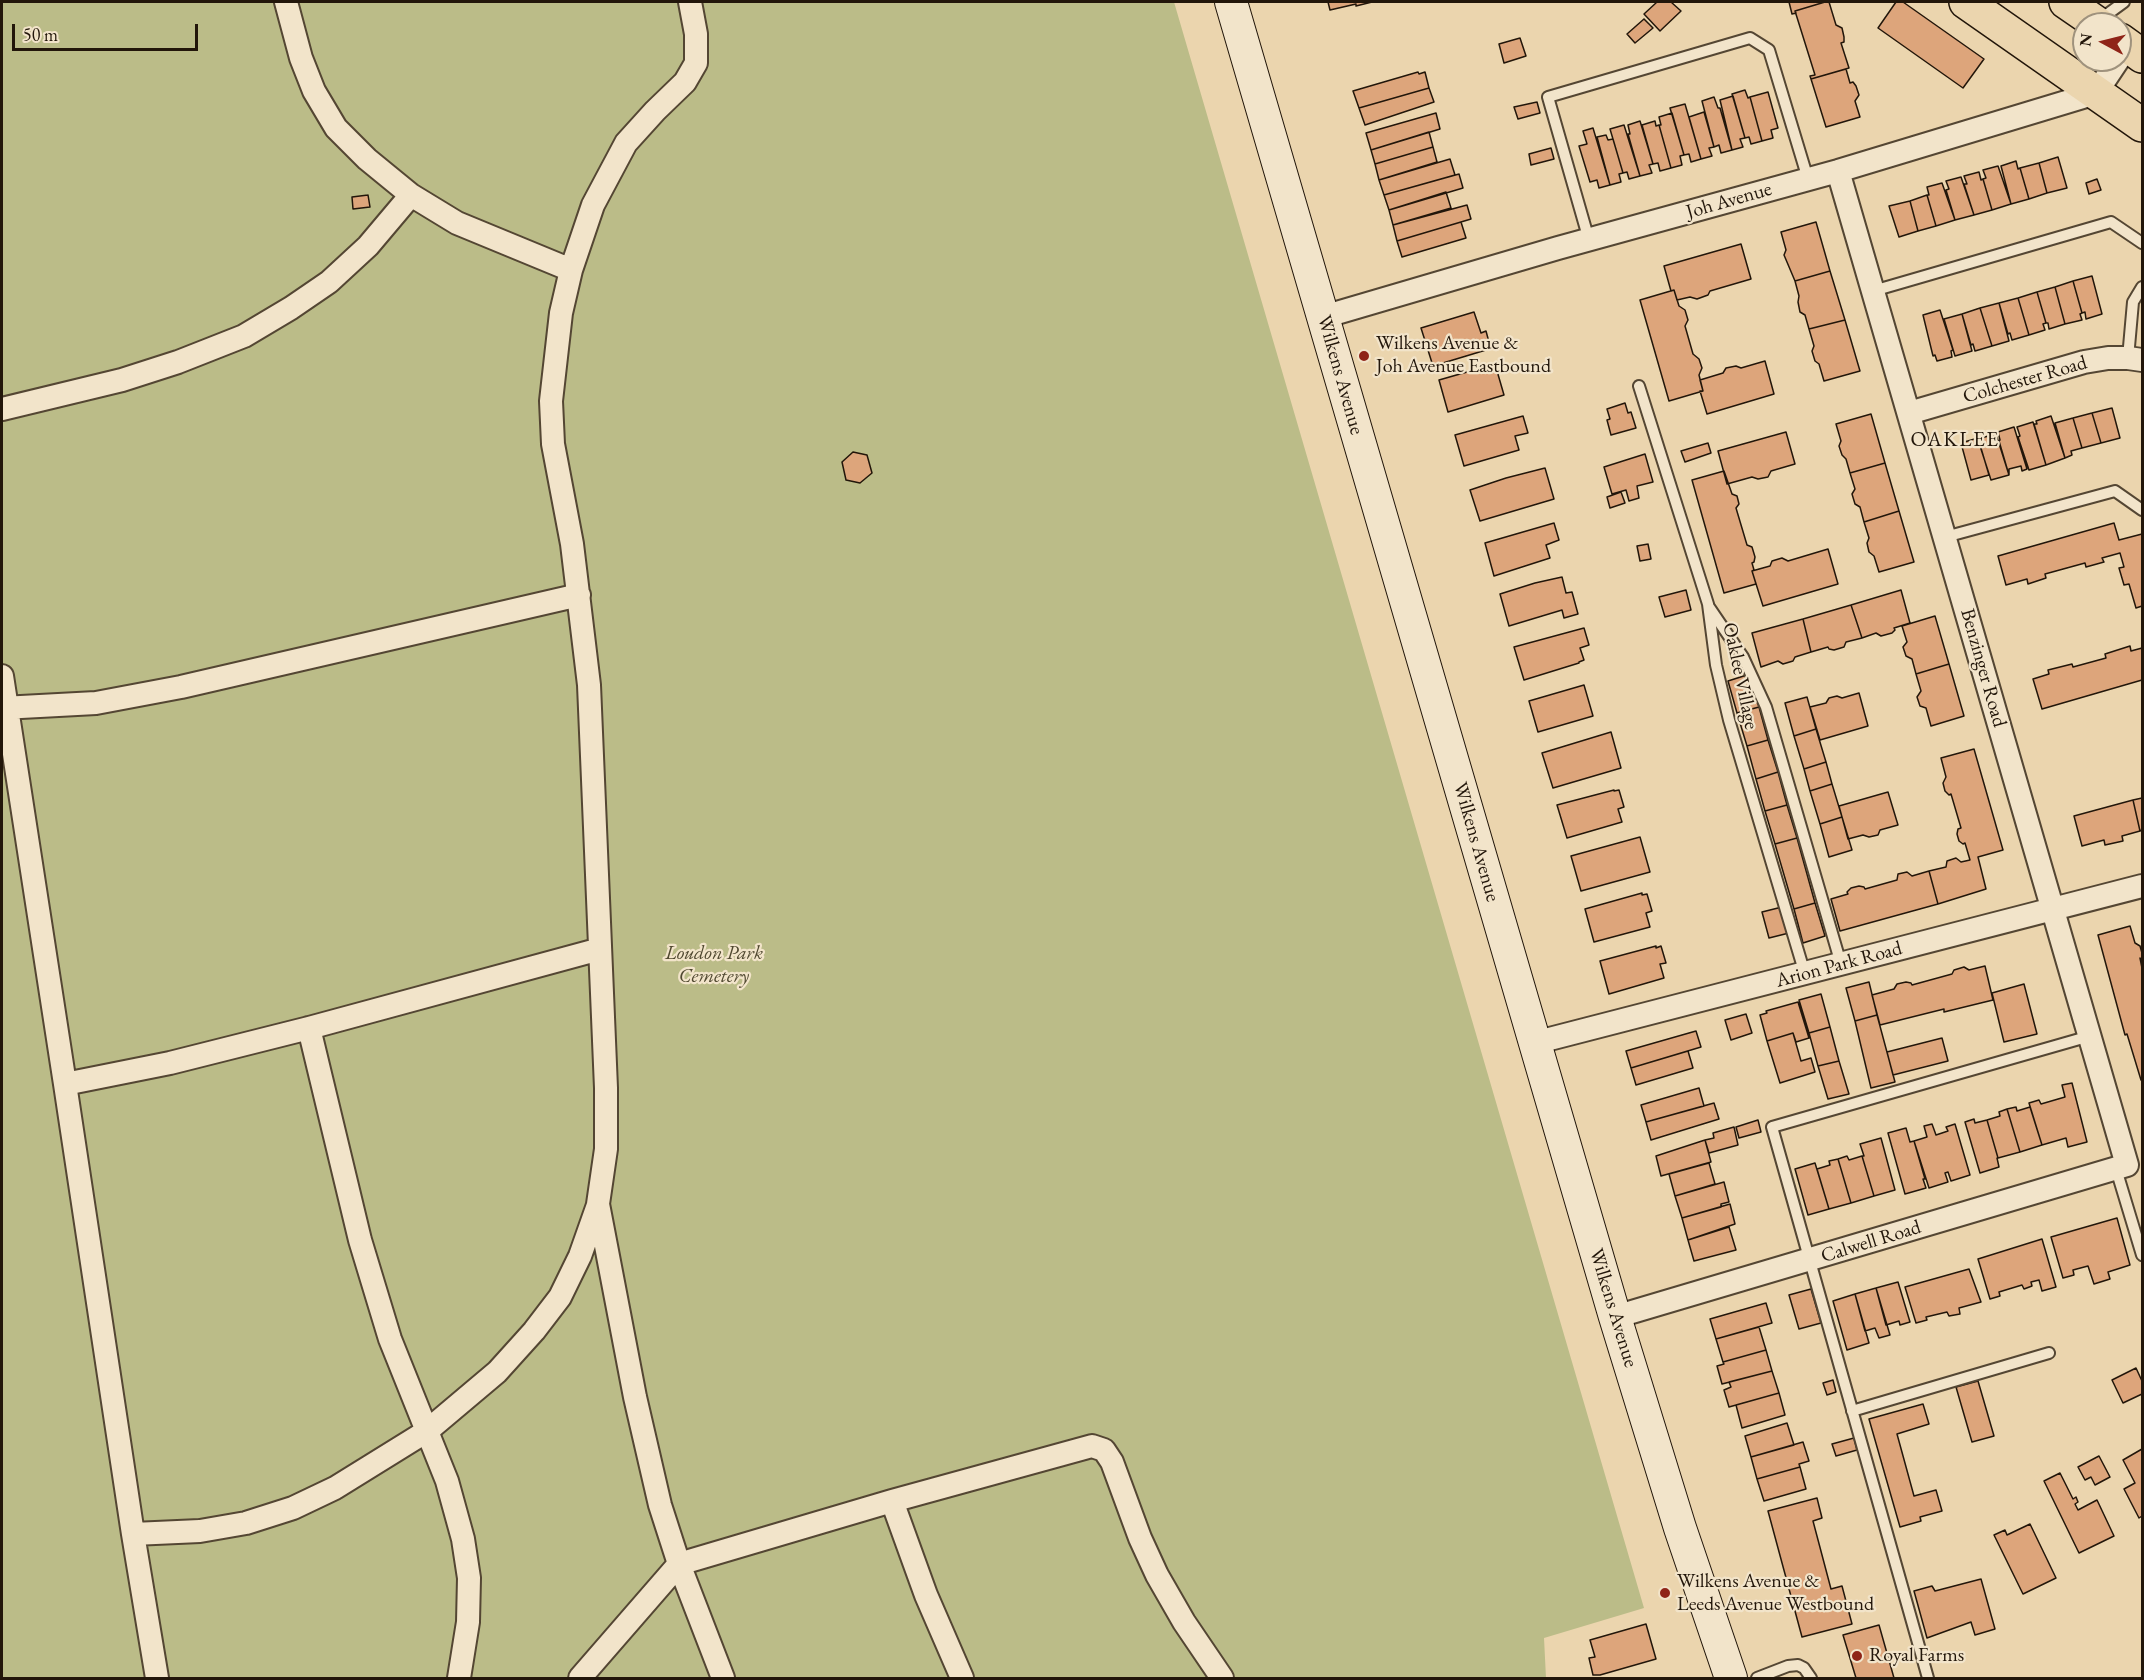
<!DOCTYPE html>
<style>
body{margin:0}
#map{position:relative;width:2144px;height:1680px;overflow:hidden;background:#ebd5ae;font-family:"EB Garamond",serif}
canvas{display:block}
.frame{position:absolute;inset:0;border:3px solid #22160a;pointer-events:none}
.north{position:absolute;left:2072px;top:12px;width:60px;height:60px;box-sizing:border-box;background:#f2e4ca;border:2px solid #9f927d;border-radius:50%;rotate:277deg;font-size:16px;font-weight:700;line-height:24px;text-align:center;color:#22160a}
.north::after{content:'';display:block;margin:auto;width:21px;height:27px;background:#8f2418;clip-path:polygon(50% 0,100% 100%,50% 72%,0 100%)}
.scale{position:absolute;left:12px;top:24px;width:186px;height:27px;box-sizing:border-box;border:3px solid #22160a;border-top:0;padding-left:8px;font-size:18px;line-height:21px;white-space:nowrap;color:#22160a;-webkit-text-stroke:4px #f2e4ca;paint-order:stroke}
</style>
<div id="map">
<canvas width="2144" height="1680"></canvas>
<div class="frame"></div>
<div class="north">N</div>
<div class="scale">50 m</div>
</div>
<script>
const context = document.querySelector('canvas').getContext('2d');
context.lineJoin = 'round';
function fillPath(path, color) {
  context.fillStyle = color;
  context.fill(path, 'evenodd');
}
function toPath(rows) {
  const path = new Path2D();
  for (const r of rows) {
    path.moveTo(r[0], r[1]);
    for (let i = 2; i < r.length; i += 2) path.lineTo(r[i], r[i + 1]);
  }
  return path;
}
function strokePath(path, color, width, dash) {
  context.strokeStyle = color;
  context.lineWidth = width;
  context.lineCap = dash ? 'butt' : 'round';
  context.setLineDash(dash || []);
  context.stroke(path);
}
function write(font, color, halo, rows, align = 'center') {
  context.font = font + ' "EB Garamond",serif';
  context.lineWidth = 4.5;
  context.setLineDash([]);
  context.textBaseline = 'middle';
  context.strokeStyle = halo;
  context.fillStyle = color;
  for (const [text, x, y, turn = 0] of rows) {
    context.save();
    context.translate(x, y);
    context.rotate((+turn || 0) * Math.PI / 180);
    context.textAlign = isNaN(turn) ? turn : align;
    if (halo) context.strokeText(text, 0, 0);
    context.fillText(text, 0, 0);
    context.restore();
  }
}
fillPath(toPath([
 [2,2,1174,2,1644,1608,1544,1638,1546,1678,2,1678]
]), '#bbbc88');
const building = toPath([
 [1328,2,1372,2,1356,6,1356,4,1330,10,1328,2],
 [1657,2,1671,2,1681,11,1660,31,1644,14,1657,2],
 [1789,2,1825,2,1795,11,1796,13,1792,14,1789,2],
 [1825,2,1829,2,1836,25,1842,28,1844,37,1844,42,1841,43,1849,68,1811,79,1810,76,1815,75,1795,11,1825,2],
 [1896,2,1903,2,1984,59,1963,88,1878,28,1896,2],
 [1644,19,1653,28,1635,43,1627,34,1644,19],
 [1520,38,1526,56,1504,63,1499,44,1520,38],
 [1846,69,1850,83,1853,82,1856,86,1859,95,1855,101,1860,117,1826,127,1811,79,1846,69],
 [1418,72,1419,74,1425,72,1429,88,1359,108,1353,91,1418,72],
 [1429,88,1434,102,1365,125,1359,108,1429,88],
 [1745,90,1748,98,1750,97,1762,141,1751,144,1749,137,1745,138,1732,94,1745,90],
 [1768,92,1778,128,1771,130,1773,138,1762,141,1750,97,1768,92],
 [1733,96,1745,138,1740,139,1743,147,1732,150,1720,100,1733,96],
 [1714,97,1718,108,1720,108,1732,150,1721,153,1719,145,1714,147,1702,101,1714,97],
 [1537,102,1540,113,1518,119,1514,107,1537,102],
 [1685,104,1701,159,1691,162,1689,154,1684,155,1670,108,1685,104],
 [1704,112,1714,147,1709,148,1712,156,1701,159,1689,117,1704,112],
 [1436,113,1440,129,1371,150,1366,133,1436,113],
 [1672,113,1684,155,1680,156,1682,165,1671,168,1659,125,1661,125,1659,117,1672,113],
 [1640,121,1653,164,1649,165,1652,173,1640,176,1628,134,1630,134,1628,125,1640,121],
 [1655,121,1656,126,1659,125,1671,168,1660,171,1658,163,1653,164,1642,125,1655,121],
 [1624,125,1640,176,1629,179,1627,172,1623,173,1610,129,1624,125],
 [1593,128,1610,185,1599,188,1597,180,1590,182,1579,146,1587,144,1583,131,1593,128],
 [1429,132,1433,147,1375,164,1371,150,1429,132],
 [1606,135,1608,140,1613,139,1623,173,1619,174,1621,182,1610,185,1597,137,1606,135],
 [1433,147,1437,162,1379,180,1375,164,1433,147],
 [1551,148,1554,159,1531,165,1529,154,1551,148],
 [2058,157,2067,188,2047,193,2039,163,2058,157],
 [1450,159,1455,175,1384,195,1379,180,1450,159],
 [2016,161,2018,169,2020,168,2029,199,2011,204,2001,166,2016,161],
 [2039,163,2047,193,2029,199,2020,168,2039,163],
 [1998,166,2011,204,1992,210,1983,179,1986,178,1983,170,1998,166],
 [1979,172,1981,180,1983,179,1992,210,1974,215,1964,184,1967,184,1964,176,1979,172],
 [1459,174,1463,188,1389,210,1384,195,1459,174],
 [1961,177,1974,215,1955,220,1946,190,1949,189,1946,181,1961,177],
 [2097,179,2101,190,2089,194,2086,183,2097,179],
 [1942,183,1955,220,1936,226,1927,195,1929,195,1927,187,1942,183],
 [1446,192,1451,208,1393,225,1389,210,1446,192],
 [368,195,370,207,353,209,352,197,368,195],
 [1927,195,1936,226,1918,231,1910,201,1927,195],
 [1910,201,1918,231,1899,237,1889,206,1910,201],
 [1467,205,1471,219,1397,241,1393,225,1467,205],
 [1461,222,1466,238,1402,257,1397,241,1461,222],
 [1816,222,1830,271,1795,281,1784,255,1786,250,1781,232,1816,222],
 [1741,244,1751,279,1710,291,1708,295,1697,299,1690,297,1677,300,1674,290,1671,291,1664,266,1741,244],
 [1830,271,1845,320,1809,329,1805,315,1800,312,1798,302,1799,296,1795,281,1830,271],
 [2092,276,2102,314,2086,319,2085,312,2082,313,2073,281,2092,276],
 [2073,281,2082,313,2080,314,2082,320,2065,324,2055,287,2073,281],
 [2055,287,2065,324,2049,329,2048,323,2046,323,2037,292,2055,287],
 [1674,290,1679,306,1685,310,1688,320,1685,326,1693,354,1699,359,1702,368,1699,375,1703,391,1669,401,1640,300,1674,290],
 [2037,292,2046,323,2043,324,2045,330,2029,335,2018,298,2037,292],
 [2018,298,2029,335,2012,340,2010,333,2008,334,1999,303,2018,298],
 [1999,303,2009,341,1992,346,1980,308,1999,303],
 [1980,308,1992,346,1975,351,1973,344,1971,345,1962,314,1980,308],
 [1940,310,1953,350,1951,351,1952,357,1937,361,1935,355,1933,356,1923,315,1940,310],
 [1474,312,1481,333,1486,331,1490,346,1485,347,1486,350,1433,366,1421,328,1474,312],
 [1962,314,1972,351,1955,356,1944,319,1962,314],
 [1845,320,1860,371,1824,381,1819,364,1815,361,1812,351,1814,346,1809,329,1845,320],
 [1765,361,1774,394,1707,414,1700,391,1703,391,1700,380,1723,373,1726,368,1736,366,1741,368,1765,361],
 [1495,364,1504,395,1448,412,1439,380,1495,364],
 [1625,403,1628,413,1631,412,1636,428,1611,435,1607,420,1610,419,1607,409,1625,403],
 [2112,408,2120,438,2101,443,2092,413,2112,408],
 [2092,413,2101,443,2082,448,2073,418,2092,413],
 [1871,414,1885,463,1850,473,1846,459,1842,455,1839,446,1841,441,1836,424,1871,414],
 [1523,416,1528,433,1515,436,1519,450,1464,466,1455,435,1523,416],
 [2051,416,2065,458,2046,465,2034,424,2037,424,2036,421,2051,416],
 [2073,418,2082,448,2071,451,2072,455,2065,458,2055,423,2073,418],
 [2033,422,2046,465,2029,470,2018,437,2020,436,2017,427,2033,422],
 [2014,427,2027,469,2022,471,2021,466,2009,469,2009,475,1999,441,2000,440,1998,432,2014,427],
 [1786,432,1795,464,1771,471,1768,477,1758,479,1752,477,1727,484,1718,451,1786,432],
 [1996,434,2009,475,1991,480,1980,446,1983,445,1981,438,1996,434],
 [1978,438,1989,475,1971,480,1961,443,1978,438],
 [1708,443,1711,453,1685,462,1681,451,1708,443],
 [853,452,867,455,872,473,860,483,846,480,842,462,853,452],
 [1645,454,1653,482,1637,486,1639,498,1629,501,1626,490,1612,494,1604,467,1645,454],
 [1885,463,1899,511,1864,522,1860,507,1855,504,1852,494,1855,489,1850,473,1885,463],
 [1545,468,1554,499,1480,521,1470,490,1506,478,1545,468],
 [1724,471,1732,494,1737,496,1739,504,1736,508,1747,545,1752,547,1755,557,1754,562,1752,563,1754,570,1752,571,1756,584,1724,593,1692,480,1724,471],
 [1621,492,1625,503,1610,508,1607,497,1621,492],
 [1899,511,1914,562,1879,572,1874,556,1869,552,1867,543,1869,538,1864,522,1899,511],
 [1554,523,1559,540,1546,545,1550,558,1494,576,1485,543,1554,523],
 [2114,523,2119,540,2142,534,2142,606,2136,608,2129,584,2124,585,2119,568,2124,567,2120,553,2102,558,2104,562,2086,567,2085,563,2045,574,2046,578,2028,584,2027,579,2006,585,1998,556,2114,523],
 [1648,544,1651,559,1640,561,1637,546,1648,544],
 [1828,549,1838,584,1763,606,1752,571,1770,566,1772,561,1782,558,1788,561,1828,549],
 [1562,577,1566,593,1572,592,1578,614,1564,618,1562,610,1509,626,1500,594,1535,583,1562,577],
 [1686,590,1691,610,1665,617,1659,597,1686,590],
 [1901,590,1910,623,1894,628,1895,630,1892,633,1881,636,1876,633,1862,638,1851,605,1901,590],
 [1851,605,1862,638,1846,642,1844,647,1834,650,1829,649,1828,647,1811,652,1803,619,1851,605],
 [1935,616,1949,664,1916,674,1912,659,1906,656,1903,647,1907,642,1902,626,1935,616],
 [1803,619,1811,652,1795,657,1793,661,1783,664,1778,661,1761,667,1752,633,1803,619],
 [1584,628,1589,645,1580,648,1584,660,1579,662,1579,663,1524,680,1514,647,1584,628],
 [2130,646,2131,651,2142,648,2142,680,2042,709,2033,679,2049,674,2048,670,2072,664,2073,667,2106,658,2105,654,2130,646],
 [1949,664,1964,716,1931,726,1926,708,1920,706,1917,697,1921,691,1916,674,1949,664],
 [1750,674,1759,707,1737,713,1728,681,1750,674],
 [1584,685,1593,716,1538,732,1529,701,1584,685],
 [1859,693,1868,726,1820,740,1810,707,1826,703,1829,698,1837,696,1842,698,1859,693],
 [1807,697,1816,729,1794,736,1785,703,1807,697],
 [1759,707,1768,740,1747,746,1737,713,1759,707],
 [1816,729,1826,762,1804,769,1794,736,1816,729],
 [1611,732,1621,768,1553,788,1542,753,1611,732],
 [1768,740,1778,772,1756,779,1747,746,1768,740],
 [1974,749,2003,850,1978,857,1986,889,1938,904,1929,871,1946,867,1947,861,1956,858,1961,862,1970,860,1965,843,1963,844,1959,841,1957,834,1958,829,1961,828,1951,794,1949,795,1945,791,1943,783,1946,777,1941,758,1974,749],
 [1826,762,1832,784,1810,791,1804,769,1826,762],
 [1778,772,1787,805,1765,811,1756,779,1778,772],
 [1832,784,1842,817,1820,824,1810,791,1832,784],
 [1614,790,1614,791,1619,790,1624,807,1618,809,1622,822,1567,838,1557,805,1614,790],
 [1888,792,1898,825,1880,830,1878,835,1869,837,1863,835,1848,839,1839,806,1888,792],
 [2142,798,2142,830,2140,831,2133,800,2142,798],
 [2133,800,2140,831,2122,836,2123,841,2105,845,2104,840,2082,846,2074,816,2133,800],
 [1787,805,1797,838,1775,844,1765,811,1787,805],
 [1842,817,1852,850,1829,857,1820,824,1842,817],
 [1640,837,1650,872,1581,891,1571,856,1640,837],
 [1797,838,1815,903,1794,909,1775,844,1797,838],
 [1929,871,1938,904,1840,931,1831,899,1848,894,1847,892,1851,888,1859,886,1864,887,1865,889,1897,880,1898,874,1907,872,1912,876,1929,871],
 [1642,893,1642,895,1647,894,1652,911,1646,913,1650,927,1594,942,1585,909,1642,893],
 [1815,903,1825,936,1803,943,1794,909,1815,903],
 [1782,907,1789,933,1769,938,1762,912,1782,907],
 [2130,926,2135,943,2140,946,2142,953,2142,960,2140,958,2142,968,2142,1080,2141,1080,2127,1034,2125,1035,2098,935,2130,926],
 [1656,946,1656,948,1661,946,1666,963,1660,964,1664,978,1609,994,1600,961,1656,946],
 [1985,966,1993,1000,1944,1012,1944,1009,1880,1025,1872,995,1894,989,1897,984,1906,982,1911,983,1912,985,1952,974,1954,970,1964,967,1969,970,1985,966],
 [1869,982,1877,1015,1855,1021,1846,988,1869,982],
 [2024,984,2037,1034,2004,1042,1992,993,2024,984],
 [1821,994,1830,1027,1809,1033,1799,1000,1821,994],
 [1798,1002,1809,1038,1796,1042,1793,1033,1767,1041,1760,1015,1767,1013,1766,1011,1798,1002],
 [1746,1014,1752,1033,1731,1040,1725,1020,1746,1014],
 [1877,1015,1895,1082,1871,1088,1855,1021,1877,1015],
 [1830,1027,1839,1061,1818,1066,1809,1033,1830,1027],
 [1696,1031,1701,1047,1631,1068,1626,1051,1696,1031],
 [1793,1033,1801,1061,1811,1058,1815,1072,1780,1083,1767,1041,1793,1033],
 [1942,1038,1948,1061,1893,1075,1887,1052,1942,1038],
 [1688,1051,1693,1068,1636,1085,1631,1068,1688,1051],
 [1839,1061,1849,1094,1828,1099,1818,1066,1839,1061],
 [2072,1083,2087,1142,2068,1147,2066,1138,2042,1145,2029,1103,2039,1100,2041,1104,2065,1097,2062,1085,2072,1083],
 [1699,1088,1704,1106,1646,1122,1641,1105,1699,1088],
 [1714,1103,1719,1119,1651,1140,1646,1122,1714,1103],
 [2016,1107,2017,1111,2030,1107,2042,1145,2020,1152,2007,1109,2016,1107],
 [2007,1109,2020,1152,1998,1158,1987,1120,2000,1116,1999,1112,2007,1109],
 [1974,1119,1975,1123,1987,1120,1998,1158,1997,1158,1999,1167,1980,1173,1965,1122,1974,1119],
 [1758,1120,1761,1132,1739,1138,1736,1127,1758,1120],
 [1932,1124,1936,1135,1948,1131,1946,1127,1955,1124,1970,1175,1951,1181,1948,1172,1945,1173,1948,1182,1929,1188,1914,1141,1927,1137,1924,1126,1932,1124],
 [1734,1127,1738,1145,1709,1153,1705,1140,1714,1138,1713,1133,1734,1127],
 [1906,1128,1910,1142,1914,1141,1925,1179,1923,1179,1926,1188,1905,1194,1888,1133,1906,1128],
 [1881,1138,1895,1190,1874,1196,1862,1156,1864,1156,1860,1144,1881,1138],
 [1705,1140,1711,1162,1661,1176,1656,1156,1705,1140],
 [1847,1156,1849,1160,1862,1156,1874,1196,1851,1203,1838,1159,1847,1156],
 [1838,1159,1851,1203,1829,1209,1817,1169,1830,1165,1829,1161,1838,1159],
 [1709,1163,1715,1184,1675,1196,1669,1174,1709,1163],
 [1815,1163,1829,1209,1808,1215,1795,1169,1815,1163],
 [1724,1182,1729,1202,1721,1204,1721,1207,1682,1218,1675,1196,1724,1182],
 [1730,1204,1735,1224,1688,1240,1682,1218,1730,1204],
 [2117,1218,2130,1265,2108,1272,2110,1279,2094,1284,2088,1266,2073,1270,2074,1275,2063,1278,2051,1237,2117,1218],
 [1729,1227,1736,1250,1694,1261,1688,1240,1729,1227],
 [2042,1239,2056,1287,2042,1291,2039,1280,2031,1282,2032,1286,2024,1289,2022,1285,1999,1292,2000,1296,1990,1299,1978,1259,2042,1239],
 [1969,1269,1981,1302,1959,1308,1960,1314,1949,1316,1947,1312,1926,1317,1927,1320,1916,1323,1905,1287,1969,1269],
 [1898,1282,1910,1322,1900,1325,1899,1321,1886,1325,1876,1288,1898,1282],
 [1876,1288,1890,1335,1879,1338,1875,1328,1865,1331,1855,1294,1876,1288],
 [1811,1289,1821,1323,1799,1329,1789,1295,1811,1289],
 [1855,1294,1869,1343,1847,1350,1833,1301,1855,1294],
 [1766,1303,1772,1323,1716,1339,1710,1319,1766,1303],
 [1759,1327,1766,1350,1723,1362,1716,1339,1759,1327],
 [1766,1350,1772,1371,1722,1384,1717,1366,1724,1364,1723,1362,1766,1350],
 [2136,1368,2142,1381,2142,1394,2123,1403,2112,1380,2136,1368],
 [1772,1371,1779,1393,1729,1407,1724,1390,1731,1387,1729,1382,1772,1371],
 [1833,1380,1836,1392,1827,1395,1823,1383,1833,1380],
 [1978,1381,1994,1436,1972,1442,1956,1387,1978,1381],
 [1779,1393,1785,1415,1742,1428,1736,1405,1779,1393],
 [1923,1404,1929,1424,1897,1434,1914,1496,1936,1490,1942,1511,1920,1517,1921,1521,1900,1527,1869,1419,1923,1404],
 [1787,1423,1794,1445,1751,1457,1745,1436,1787,1423],
 [1854,1438,1857,1450,1836,1456,1832,1444,1854,1438],
 [1803,1442,1809,1461,1799,1464,1800,1467,1757,1479,1751,1457,1803,1442],
 [2142,1449,2142,1516,2139,1518,2124,1489,2135,1483,2123,1460,2142,1449],
 [2099,1456,2110,1477,2095,1485,2091,1477,2085,1480,2078,1467,2099,1456],
 [1800,1467,1806,1489,1764,1501,1757,1479,1800,1467],
 [2060,1473,2073,1499,2076,1497,2078,1502,2075,1504,2078,1510,2097,1500,2114,1536,2079,1553,2044,1481,2060,1473],
 [1817,1498,1822,1518,1813,1521,1831,1589,1842,1586,1852,1624,1802,1637,1768,1511,1817,1498],
 [2030,1524,2056,1578,2023,1594,1994,1535,2005,1530,2007,1535,2030,1524],
 [1981,1579,1995,1629,1975,1635,1971,1622,1927,1638,1914,1591,1932,1586,1935,1591,1981,1579],
 [1646,1624,1656,1659,1600,1675,1593,1675,1589,1658,1595,1657,1590,1640,1646,1624],
 [1879,1625,1894,1678,1856,1678,1843,1635,1879,1625]
]);
fillPath(building, '#dda57b');
strokePath(building, '#22160a', 1.5);
const lane = toPath([
 [2098,21,2124,2],
 [1589,240,1548,97,1750,38,1769,50,1808,179],
 [1873,291,2111,222,2142,243],
 [2128,358,2133,302,2142,287],
 [1639,386,1708,604,1716,665,1729,720,1805,974],
 [1945,537,2115,491,2142,510],
 [1709,607,1743,657,1766,707,1841,964],
 [2116,1169,2142,1255],
 [1852,1411,2049,1353],
 [1757,1678,1788,1666,1798,1665,1804,1668,1811,1678],
 [1928,1678,1772,1127,2090,1036]
]);
const street = toPath([
 [286,2,301,58,314,91,336,128,367,159,411,195,457,223,571,270],
 [690,2,696,34,696,63,685,82,655,111,626,143,593,205,571,270,561,313,551,401,553,444,572,544,589,685,606,1088,606,1149,598,1204,635,1397,660,1505,679,1564,892,1501,1092,1446,1104,1450,1112,1462,1140,1538,1157,1575,1184,1622,1222,1678],
 [1323,317,1558,248,1838,171,2096,93,2118,60],
 [2,409,122,380,178,362,244,336,291,308,329,282,368,246,411,195],
 [1909,413,2084,362,2108,358,2128,358,2142,360],
 [2,676,65,1084,133,1534,157,1678],
 [2,708,96,703,181,687,579,595],
 [309,1028,360,1240,390,1339,447,1481,463,1539,469,1578,468,1622,459,1678],
 [1534,1043,2142,886],
 [65,1084,170,1063,309,1028,600,949],
 [1615,1317,2127,1165,1838,171],
 [892,1501,926,1595,962,1678],
 [133,1534,200,1531,246,1523,293,1508,335,1488,427,1431,497,1372,534,1331,560,1297,580,1256,598,1205],
 [580,1678,679,1564,723,1678]
]);
const secondary = toPath([
 [1231,2,1615,1317,1680,1528,1731,1678]
]);
const primary = toPath([
 [1966,2,2142,125],
 [2066,2,2098,24],
 [2120,40,2142,56]
]);
strokePath(lane, '#544633', 14);
strokePath(street, '#544633', 26);
strokePath(secondary, '#22160a', 34);
strokePath(primary, '#22160a', 36);
strokePath(lane, '#f2e4ca', 10);
strokePath(street, '#f2e4ca', 22);
strokePath(secondary, '#f2e4ca', 32);
strokePath(primary, '#ebd5ae', 33);
for (const [x, y, r, color] of [
 [1364,356,6,"#8f2418"],
 [1665,1593,6,"#8f2418"],
 [1857,1656,6,"#8f2418"]
]) {
  const dot = new Path2D();
  dot.arc(x, y, r, 0, 2 * Math.PI);
  context.fillStyle = color;
  context.fill(dot);
  strokePath(dot, '#f2e4ca', 2);
}
write('20px', '#22160a', '#f2e4ca', [
 ["Joh Avenue",1729,201,-16],
 ["Wilkens Avenue",1340,375,74],
 ["Colchester Road",2025,380,-16],
 ["Benzinger Road",1983,668,74],
 ["Oaklee Village",1740,676,78],
 ["Wilkens Avenue",1476,842,74],
 ["Arion Park Road",1839,965,-15],
 ["Calwell Road",1871,1242,-17],
 ["Wilkens Avenue",1613,1308,73]
]);
write('20px', '#22160a', '#f2e4ca', [
 ["Wilkens Avenue &",1376,344],
 ["Joh Avenue Eastbound",1376,367],
 ["Wilkens Avenue &",1677,1582],
 ["Leeds Avenue Westbound",1677,1605],
 ["Royal Farms",1869,1656]
], 'left');
write('italic 20px', '#504830', '#f2e4ca', [
 ["Loudon Park",714,954],
 ["Cemetery",714,977]
]);
context.letterSpacing = '1.5px';
write('21px', '#22160a', '#f2e4ca', [
 ["OAKLEE",1955,440]
]);
context.letterSpacing = '0px';
</script>
